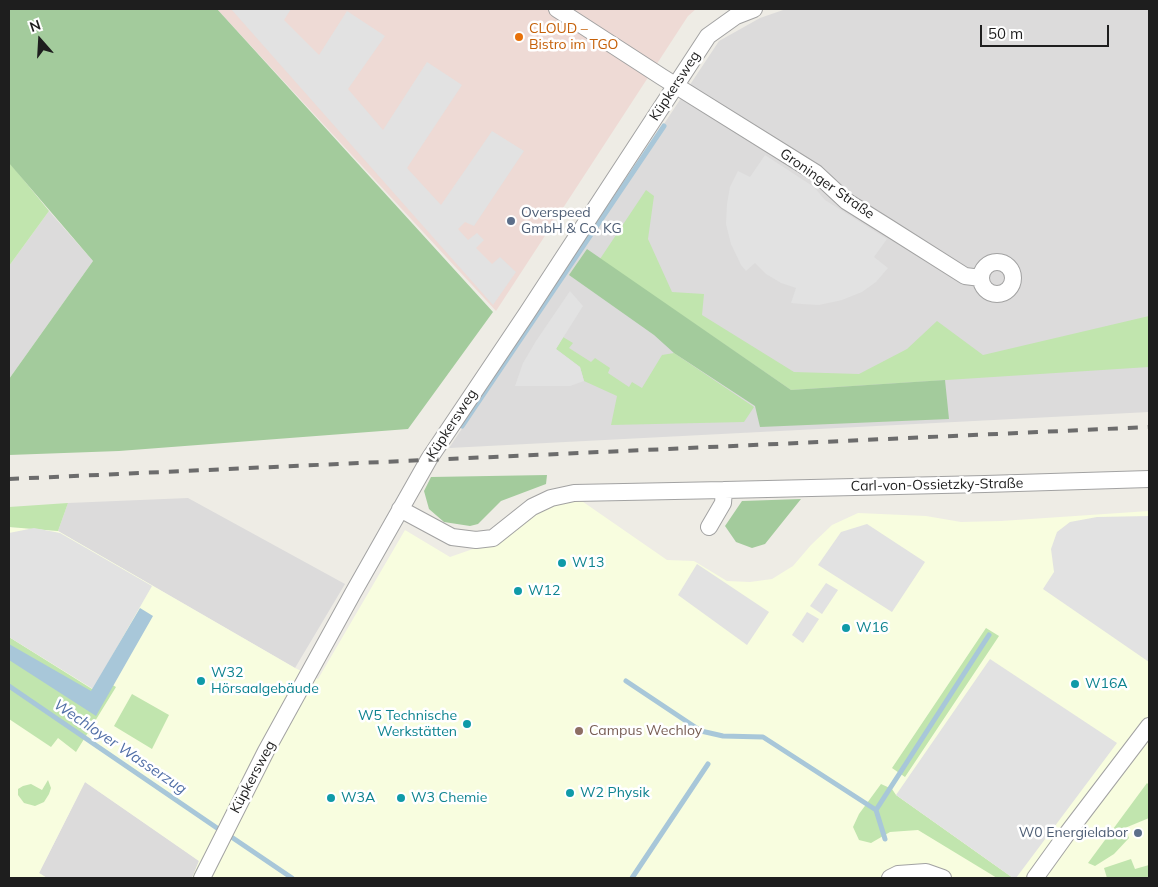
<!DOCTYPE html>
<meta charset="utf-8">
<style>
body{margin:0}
#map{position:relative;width:1158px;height:887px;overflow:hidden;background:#eeece5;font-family:Mulish,sans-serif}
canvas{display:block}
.frame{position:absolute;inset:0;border:10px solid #1e1e1e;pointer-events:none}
.north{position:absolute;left:15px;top:15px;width:50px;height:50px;-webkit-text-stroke:4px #fff;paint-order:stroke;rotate:341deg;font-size:14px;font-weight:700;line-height:20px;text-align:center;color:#1e1e1e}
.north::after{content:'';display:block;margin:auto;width:18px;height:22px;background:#1e1e1e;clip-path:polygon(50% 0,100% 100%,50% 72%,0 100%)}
.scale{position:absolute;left:980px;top:25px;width:129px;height:22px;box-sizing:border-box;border:2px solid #1e1e1e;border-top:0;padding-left:6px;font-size:15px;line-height:18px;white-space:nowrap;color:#1e1e1e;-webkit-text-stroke:4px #fff;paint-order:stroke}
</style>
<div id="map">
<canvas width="1158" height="887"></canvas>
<div class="frame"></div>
<div class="north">N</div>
<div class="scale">50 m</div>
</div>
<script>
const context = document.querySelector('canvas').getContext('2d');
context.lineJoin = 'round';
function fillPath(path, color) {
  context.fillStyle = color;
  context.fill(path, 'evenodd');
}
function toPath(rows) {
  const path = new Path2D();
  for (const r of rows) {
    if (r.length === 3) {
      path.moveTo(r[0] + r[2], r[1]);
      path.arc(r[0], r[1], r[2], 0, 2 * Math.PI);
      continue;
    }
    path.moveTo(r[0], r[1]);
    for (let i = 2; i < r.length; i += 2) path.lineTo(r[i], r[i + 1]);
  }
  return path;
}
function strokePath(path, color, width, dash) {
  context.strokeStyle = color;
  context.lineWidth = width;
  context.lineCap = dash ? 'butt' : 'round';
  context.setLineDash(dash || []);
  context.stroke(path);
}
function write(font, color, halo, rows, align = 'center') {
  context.font = font + ' Mulish,sans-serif';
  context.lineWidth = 5;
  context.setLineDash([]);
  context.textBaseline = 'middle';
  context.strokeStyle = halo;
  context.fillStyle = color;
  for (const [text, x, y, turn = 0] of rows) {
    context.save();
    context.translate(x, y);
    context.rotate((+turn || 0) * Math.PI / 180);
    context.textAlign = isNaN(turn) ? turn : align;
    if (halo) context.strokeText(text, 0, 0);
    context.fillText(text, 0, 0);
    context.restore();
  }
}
fillPath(toPath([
 [786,9,1149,9,1149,412,449,448,719,41,760,18],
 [49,211,93,261,9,379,9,266],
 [188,498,345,584,295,668,58,531,68,503],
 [85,782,199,861,192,878,47,878,39,873]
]), '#dcdbdb');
fillPath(toPath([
 [217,9,696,9,688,16,496,311]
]), '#eedad5');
fillPath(toPath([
 [576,497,667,560,694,561,727,581,750,582,772,579,793,566,811,545,832,525,858,513,926,516,961,522,1001,521,1149,511,1149,878,192,878,199,861,85,782,39,873,47,878,9,878,9,527,58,531,295,668,318,679,405,530,450,557,487,544,544,510]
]), '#f8fddf');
fillPath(toPath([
 [9,162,49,211,9,266],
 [646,190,654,196,648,239,672,292,704,294,702,315,794,372,859,374,907,349,937,321,983,355,1149,316,1149,367,791,390,600,259],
 [563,337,573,343,569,348,591,362,595,358,610,368,608,373,629,387,632,382,642,388,662,355,674,353,754,407,744,422,611,425,617,396,584,381,580,367,556,349],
 [68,503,58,531,9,527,9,507],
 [986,628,999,636,905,777,892,768],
 [9,637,92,689,99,677,116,687,76,752,58,738,51,747,9,719],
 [132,694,169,715,152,749,114,726],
 [48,780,51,788,49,794,44,802,35,806,24,803,18,795,18,789,23,786,31,784,42,790],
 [1147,783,1149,785,1149,818,1125,828,1129,838,1114,854,1095,866,1088,863],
 [881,784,892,789,896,795,1013,878,997,878,918,830,890,832,871,843,859,840,853,827,859,814],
 [1131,859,1135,869,1149,865,1149,878,1107,878,1104,868]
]), '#c1e5ae');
fillPath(toPath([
 [9,9,217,9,493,312,408,429,119,451,9,455,9,379,93,261,9,163],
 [587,249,791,390,945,380,949,419,760,427,755,406,674,353,654,335,569,275],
 [547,475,546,484,501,501,478,524,470,526,444,522,429,509,424,491,431,477],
 [801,499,765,544,752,548,736,542,725,526,742,501]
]), '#a3cb9c');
fillPath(toPath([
 [231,9,291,9,284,20,319,55,347,11,385,36,348,89,383,130,427,62,462,85,407,168,441,205,492,131,524,151,474,226,465,222,458,229,468,240,477,233,484,240,476,248,492,264,500,257,516,272,493,305],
 [765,155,814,187,825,200,887,239,874,257,888,268,876,282,862,292,842,300,819,305,802,304,791,303,796,288,781,283,766,274,755,263,746,271,741,265,731,244,726,224,727,204,730,187,738,171,750,177],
 [570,291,583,306,556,349,580,367,584,381,570,386,515,386,523,363,536,341],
 [1149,516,1149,662,1043,589,1054,572,1051,549,1057,532,1070,522,1097,517],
 [867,524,925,562,892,612,818,565,841,532],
 [34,528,60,533,152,586,93,689,9,637,9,533],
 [697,564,769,612,747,645,678,595],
 [826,583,838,590,822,614,810,606],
 [807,612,819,619,803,643,792,635],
 [990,659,1117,743,1016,878,1013,878,896,795]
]), '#e2e2e2');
fillPath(toPath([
 [140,608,153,616,96,716,9,660,9,644,91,691]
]), '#a8c7d9');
strokePath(toPath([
 [462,426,664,126],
 [626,681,701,731,723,736,763,737,876,810],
 [9,686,217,828],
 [227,834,292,878],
 [885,839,876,810,989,635],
 [632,878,708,764]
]), '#a8c7d9', 5);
const minor = toPath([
 [557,9,662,77,816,173,846,201,886,226,965,276,981,278],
 [997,278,16],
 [400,509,452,537,476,540,493,538,532,507,551,498,574,493,724,490],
 [709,527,723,503,724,490,985,484,1149,479],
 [202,878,266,751,353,593,429,459,527,313,708,36,736,16,754,9],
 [890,878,898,874,926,872,943,878],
 [1035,878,1066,835,1149,726]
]);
strokePath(minor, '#a2a2a2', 18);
strokePath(minor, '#fff', 16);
strokePath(toPath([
 [9,479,1149,427]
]), '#6c6c6c', 4, [10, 10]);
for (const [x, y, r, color] of [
 [519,37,5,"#e8710a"],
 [511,221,5,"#5c6f8a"],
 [562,563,5,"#0f9aa8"],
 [518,591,5,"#0f9aa8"],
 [846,628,5,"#0f9aa8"],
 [201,681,5,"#0f9aa8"],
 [1075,684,5,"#0f9aa8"],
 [467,724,5,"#0f9aa8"],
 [579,731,5,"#8d6e63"],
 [570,793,5,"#0f9aa8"],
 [331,798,5,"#0f9aa8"],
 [401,798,5,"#0f9aa8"],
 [1138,833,5,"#5c6f8a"]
]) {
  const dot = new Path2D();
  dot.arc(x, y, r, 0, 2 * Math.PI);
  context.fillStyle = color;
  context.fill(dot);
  strokePath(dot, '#fff', 2);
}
write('14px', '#c56008', '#fff', [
 ["CLOUD –",529,29],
 ["Bistro im TGO",529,45]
], 'left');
write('14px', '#1e1e1e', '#fff', [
 ["Küpkersweg",675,86,-57],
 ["Groninger Straße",827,184,35],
 ["Küpkersweg",452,424,-57],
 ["Carl-von-Ossietzky-Straße",937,485,-1],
 ["Küpkersweg",253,777,-62]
]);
write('14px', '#4e5e75', '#fff', [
 ["Overspeed",521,213],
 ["GmbH & Co. KG",521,229],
 ["W0 Energielabor",1128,833,"right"]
], 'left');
write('14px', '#0d838f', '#fff', [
 ["W13",572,563],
 ["W12",528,591],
 ["W16",856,628],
 ["W32",211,673],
 ["Hörsaalgebäude",211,689],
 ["W16A",1085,684],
 ["W5 Technische",457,716,"right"],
 ["Werkstätten",457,732,"right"],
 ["W2 Physik",580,793],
 ["W3A",341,798],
 ["W3 Chemie",411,798]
], 'left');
write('14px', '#785e54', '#fff', [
 ["Campus Wechloy",589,731]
], 'left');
write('italic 15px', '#516fa7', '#fff', [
 ["Wechloyer Wasserzug",120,747,34]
]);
</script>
